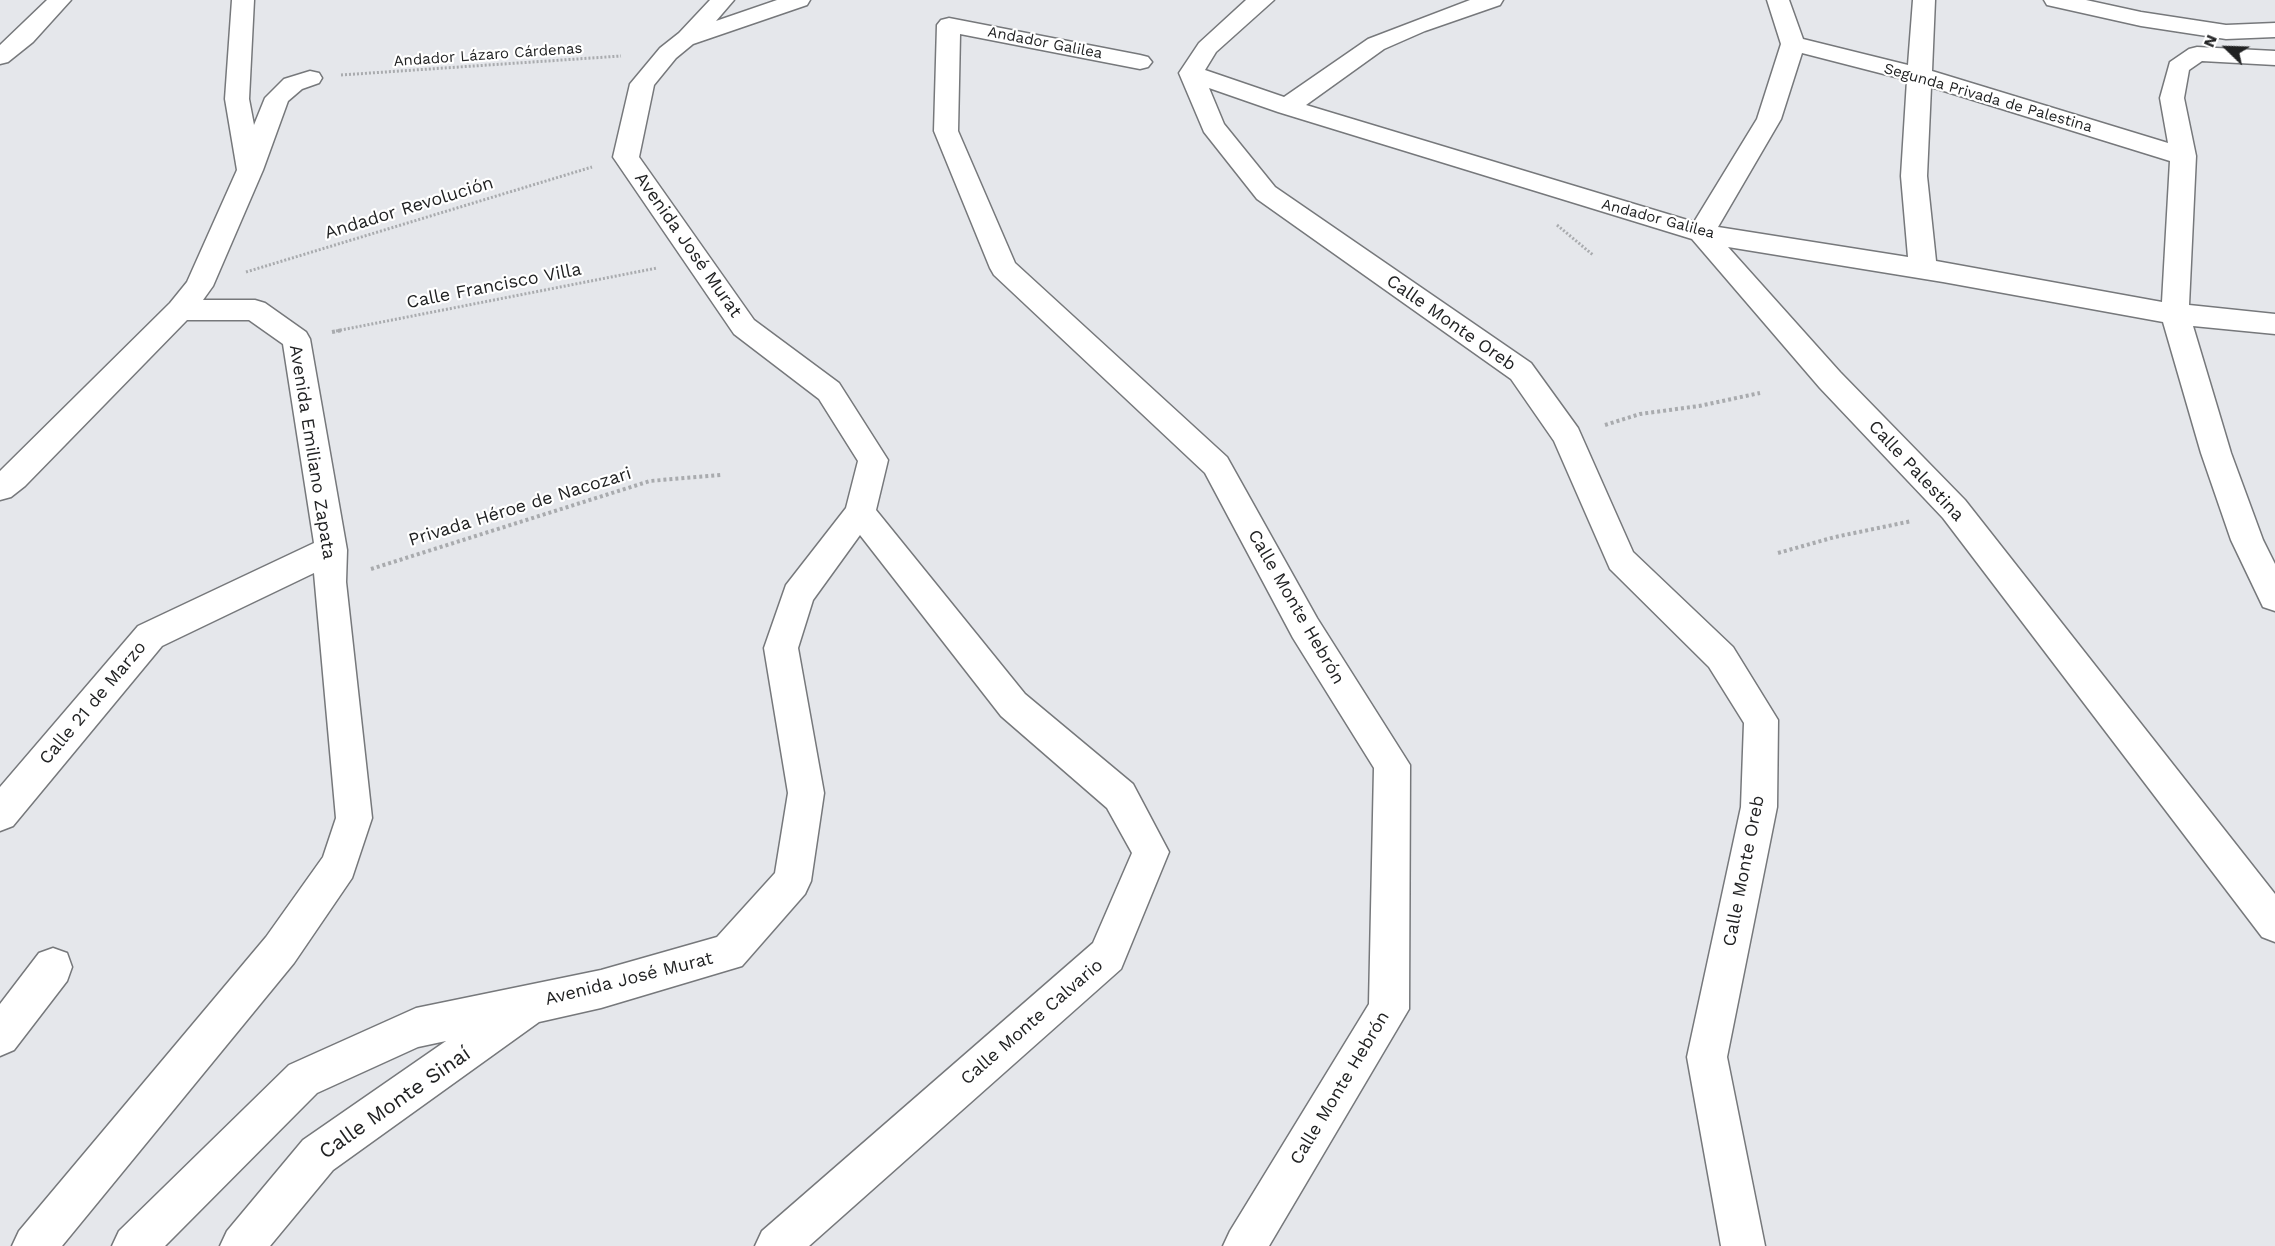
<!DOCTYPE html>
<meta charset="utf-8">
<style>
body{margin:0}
#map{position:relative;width:2275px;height:1246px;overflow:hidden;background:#e5e7eb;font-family:"Work Sans",sans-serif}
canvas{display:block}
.north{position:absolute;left:2197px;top:18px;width:60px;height:60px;-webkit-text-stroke:4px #fff;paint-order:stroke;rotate:293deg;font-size:16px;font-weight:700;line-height:24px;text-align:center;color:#212223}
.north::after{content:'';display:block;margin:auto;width:21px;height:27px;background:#212223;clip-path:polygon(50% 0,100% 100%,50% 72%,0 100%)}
</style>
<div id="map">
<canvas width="2275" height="1246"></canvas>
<div class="north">N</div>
</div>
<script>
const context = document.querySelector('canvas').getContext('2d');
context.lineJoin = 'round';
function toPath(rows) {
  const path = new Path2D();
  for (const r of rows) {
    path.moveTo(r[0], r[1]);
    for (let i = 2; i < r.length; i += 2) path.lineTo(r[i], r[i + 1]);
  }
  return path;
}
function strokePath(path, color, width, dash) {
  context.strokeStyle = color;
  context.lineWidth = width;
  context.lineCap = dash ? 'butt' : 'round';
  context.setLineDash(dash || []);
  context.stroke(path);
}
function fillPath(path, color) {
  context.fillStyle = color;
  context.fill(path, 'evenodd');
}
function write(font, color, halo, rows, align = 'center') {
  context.font = font + ' "Work Sans",sans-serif';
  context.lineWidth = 4.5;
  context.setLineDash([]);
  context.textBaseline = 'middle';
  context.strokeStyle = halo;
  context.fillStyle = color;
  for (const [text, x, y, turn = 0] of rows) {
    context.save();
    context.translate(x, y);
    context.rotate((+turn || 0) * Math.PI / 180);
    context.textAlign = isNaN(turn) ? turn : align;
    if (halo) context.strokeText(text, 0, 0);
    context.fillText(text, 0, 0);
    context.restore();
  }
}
const minor = toPath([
 [47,0,71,0,33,42,8,62,0,64,0,45,47,0],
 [232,0,254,0,249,99,254,125,265,98,284,79,310,71,319,73,322,78,319,83,302,89,288,101,263,170,213,286,203,300,255,300,265,303,306,332,310,339,347,550,346,582,372,818,352,878,294,963,62,1246,12,1246,19,1231,266,937,323,857,336,818,314,573,162,646,13,826,0,831,0,787,138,626,314,543,283,344,249,320,187,320,25,486,11,497,0,500,0,471,170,303,187,282,237,170,225,99,232,0],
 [710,0,734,0,716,21,777,0,810,0,807,5,693,44,676,58,654,85,639,157,754,320,839,383,888,460,876,510,1025,694,1133,784,1169,852,1121,969,809,1246,755,1246,762,1231,1093,943,1132,853,1107,808,1001,716,860,535,813,600,798,648,824,793,811,881,805,894,742,966,601,1008,539,1022,333,1170,270,1246,220,1246,227,1231,303,1140,446,1041,418,1047,317,1093,165,1246,112,1246,119,1231,289,1065,416,1008,601,970,717,937,775,873,788,793,764,648,786,585,846,508,858,461,819,399,734,334,613,157,630,84,660,48,679,33,710,0],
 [1246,0,1274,0,1216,52,1205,70,1284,97,1368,39,1470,0,1503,0,1500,5,1425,31,1384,49,1306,105,1694,222,1757,119,1781,44,1767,0,1789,0,1803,39,1908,65,1913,0,1935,0,1932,71,2168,143,2160,98,2170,62,2189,49,2197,47,2275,51,2275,65,2202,61,2189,70,2184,98,2196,156,2189,305,2275,314,2275,334,2193,326,2231,453,2263,540,2275,564,2275,611,2263,607,2231,540,2201,453,2163,322,1943,282,1728,247,1840,372,1965,500,2275,894,2275,942,2262,937,1943,518,1820,388,1692,239,1278,112,1209,88,1224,124,1275,187,1531,363,1578,428,1633,552,1733,647,1778,720,1777,807,1727,1057,1765,1246,1721,1246,1687,1057,1741,807,1744,723,1709,667,1610,569,1554,441,1511,379,1257,199,1204,132,1179,73,1199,43,1246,0],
 [1802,53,1907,80,1901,176,1908,257,1718,227,1781,119,1802,53],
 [1931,87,2170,161,2162,302,1936,261,1927,176,1931,87],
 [2044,0,2086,0,2141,12,2226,25,2275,23,2275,37,2226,39,2141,26,2047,5,2044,0],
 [949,18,1140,55,1148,57,1152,62,1148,67,1140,69,960,34,958,131,1015,263,1227,457,1317,618,1410,765,1409,1009,1269,1246,1223,1246,1230,1231,1369,1004,1374,768,1293,638,1205,473,994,275,990,268,934,131,937,25,941,20,949,18],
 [53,948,67,953,72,967,67,981,14,1050,0,1056,0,1004,39,953,53,948]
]);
strokePath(minor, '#76787b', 3);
strokePath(toPath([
 [341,75,621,56],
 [1557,225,1593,255],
 [246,272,592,167],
 [336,331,657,268]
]), '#a9abae', 3, [2, 2]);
strokePath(toPath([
 [332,332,343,330],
 [1605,425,1640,414,1699,406,1760,393],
 [1778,553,1835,537,1912,521],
 [371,569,650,481,721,475]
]), '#a9abae', 4, [3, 3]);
fillPath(minor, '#fff');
write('15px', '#212223', '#fff', [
 ["Andador Galilea",1045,43,11],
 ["Andador Lázaro Cárdenas",488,55,-4],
 ["Segunda Privada de Palestina",1988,98,16],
 ["Andador Galilea",1658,219,15]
]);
write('18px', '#212223', '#fff', [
 ["Andador Revolución",409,208,-17],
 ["Avenida José Murat",688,245,55],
 ["Calle Francisco Villa",494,286,-11],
 ["Calle Monte Oreb",1451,323,35],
 ["Avenida Emiliano Zapata",312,452,81],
 ["Calle Palestina",1916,471,47],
 ["Privada Héroe de Nacozari",520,507,-17],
 ["Calle Monte Hebrón",1296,607,60],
 ["Calle 21 de Marzo",93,703,-50],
 ["Calle Monte Oreb",1744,871,-79],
 ["Avenida José Murat",629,979,-14],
 ["Calle Monte Calvario",1032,1022,-41],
 ["Calle Monte Hebrón",1340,1088,-59]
]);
write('21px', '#212223', '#fff', [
 ["Calle Monte Sinaí",395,1103,-35]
]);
</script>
